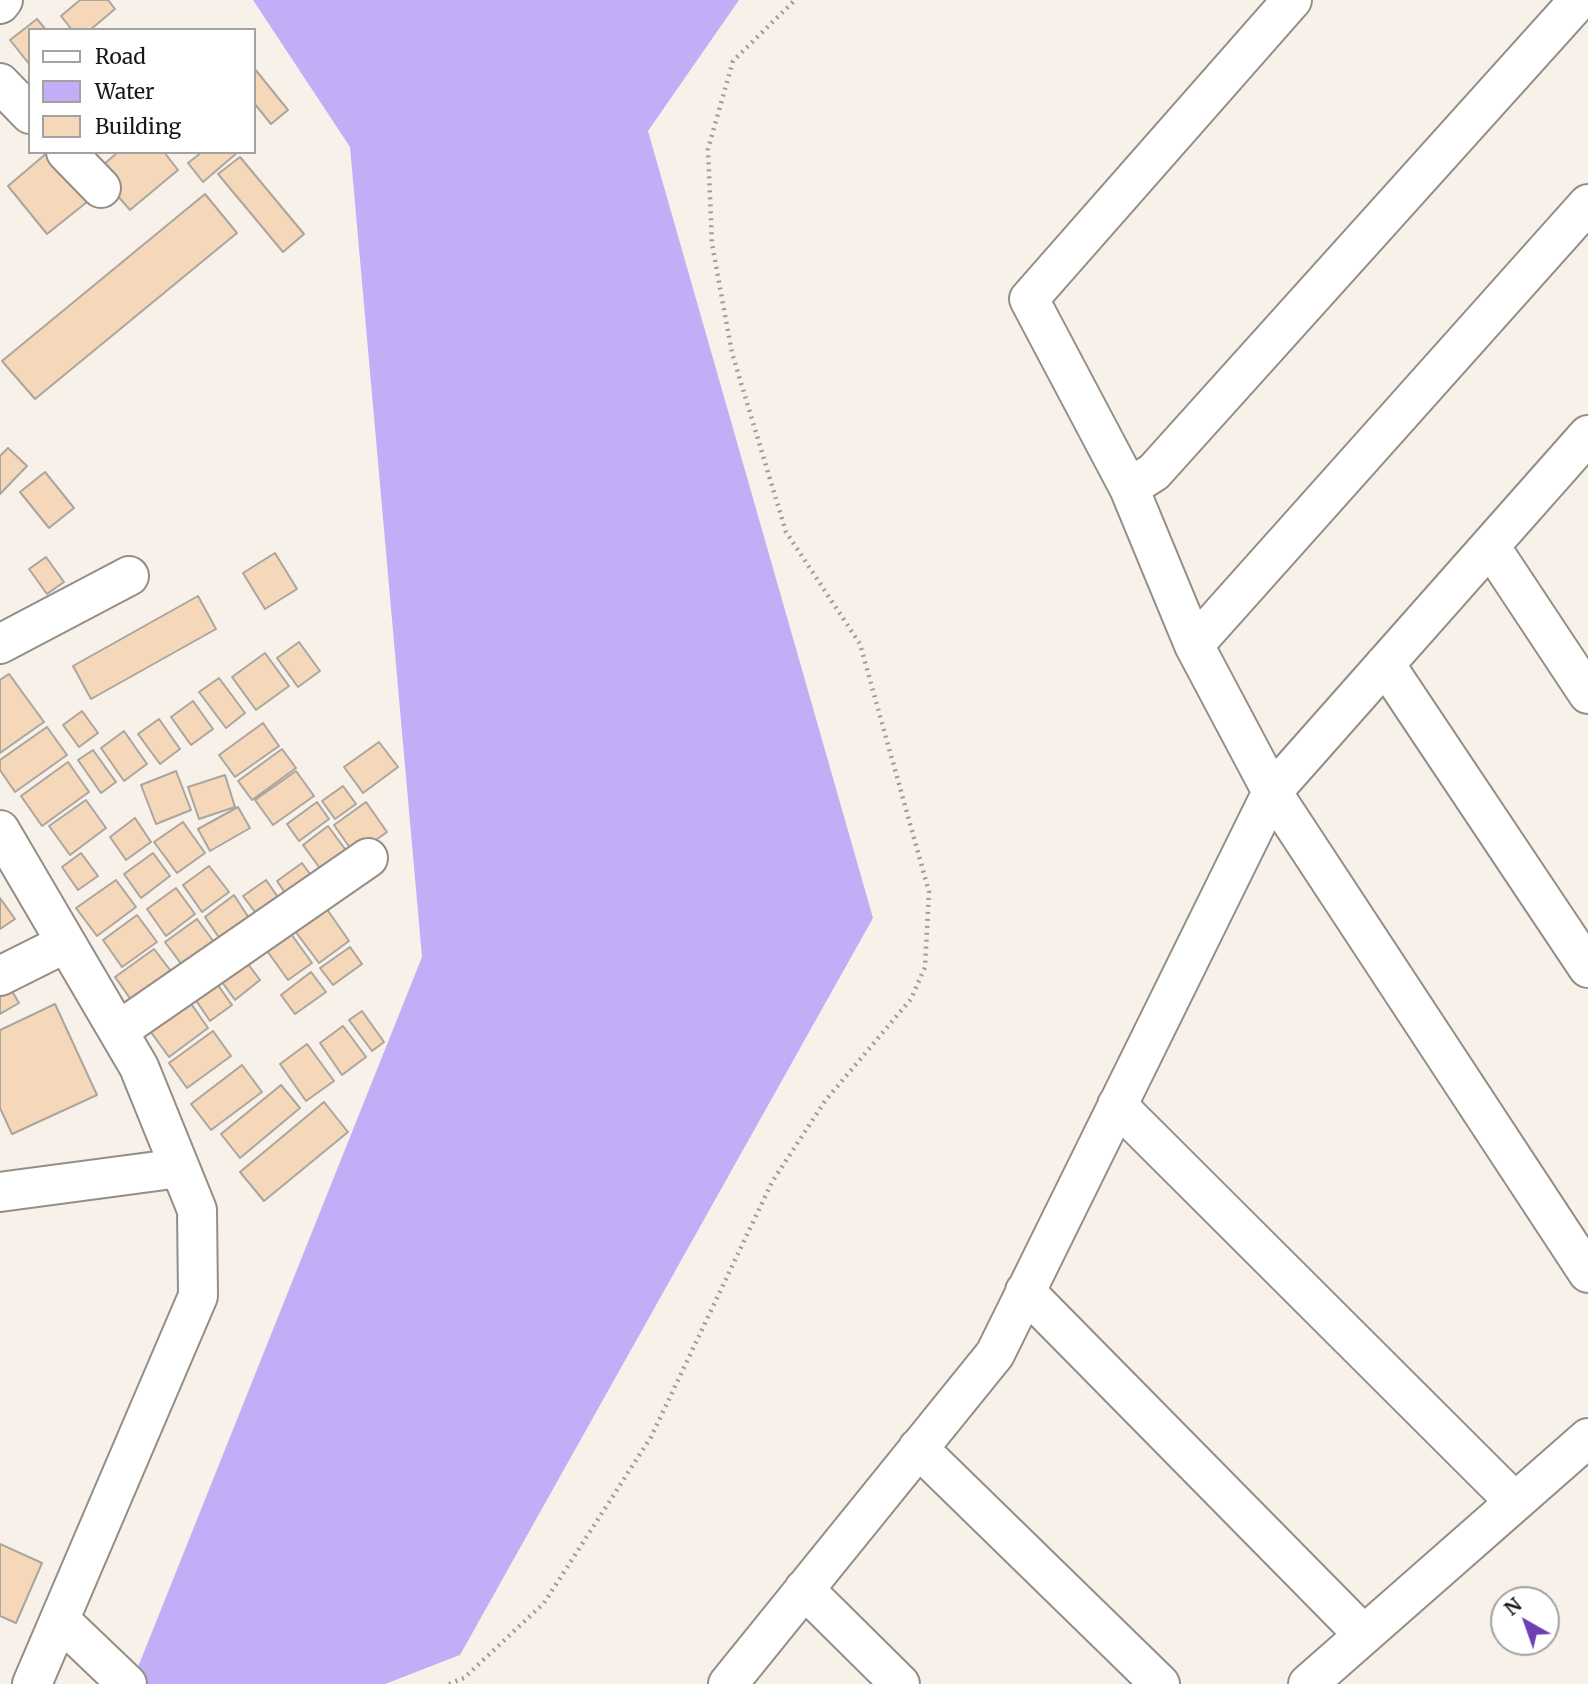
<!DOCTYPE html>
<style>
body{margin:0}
#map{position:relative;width:1588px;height:1684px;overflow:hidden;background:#f8f1e9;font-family:Merriweather,serif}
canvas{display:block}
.legend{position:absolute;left:28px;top:28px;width:228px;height:126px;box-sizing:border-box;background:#fff;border:2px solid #a3a2a1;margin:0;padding:9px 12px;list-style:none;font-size:21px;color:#1a1715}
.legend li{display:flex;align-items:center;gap:14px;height:35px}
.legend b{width:35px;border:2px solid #a3a2a1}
.north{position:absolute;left:1490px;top:1586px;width:70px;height:70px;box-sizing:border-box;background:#fff;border:2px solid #a3a2a1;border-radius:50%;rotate:320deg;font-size:19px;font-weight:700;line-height:28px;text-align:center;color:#1a1715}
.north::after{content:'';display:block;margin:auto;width:24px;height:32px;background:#6d3fb7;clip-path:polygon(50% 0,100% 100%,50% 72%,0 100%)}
</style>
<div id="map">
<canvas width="1588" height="1684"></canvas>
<ul class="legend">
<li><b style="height:9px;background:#fff"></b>Road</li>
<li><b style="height:19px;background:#c2aef7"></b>Water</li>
<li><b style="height:19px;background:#f5d7b9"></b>Building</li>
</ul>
<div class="north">N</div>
</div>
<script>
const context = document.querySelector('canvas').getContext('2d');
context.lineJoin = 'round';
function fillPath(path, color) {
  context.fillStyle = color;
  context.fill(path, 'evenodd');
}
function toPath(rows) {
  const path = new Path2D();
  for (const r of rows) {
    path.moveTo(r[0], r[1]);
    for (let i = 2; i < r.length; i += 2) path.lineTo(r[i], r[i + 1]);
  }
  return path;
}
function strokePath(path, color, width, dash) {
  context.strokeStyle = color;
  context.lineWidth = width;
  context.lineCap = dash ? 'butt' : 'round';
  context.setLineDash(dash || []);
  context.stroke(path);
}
fillPath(toPath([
 [253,0,739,0,648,131,873,918,460,1655,385,1684,142,1684,134,1677,422,957,350,147]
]), '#c2aef7');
const building = toPath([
 [80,0,108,0,115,9,90,30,72,30,61,16,80,0],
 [37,19,46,30,30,30,30,65,10,40,37,19],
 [254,68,288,110,271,124,254,103,254,68],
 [48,152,97,194,47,234,8,186,48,152],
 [118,152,164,152,178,170,130,210,96,171,118,152],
 [202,152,238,152,203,182,188,163,202,152],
 [240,157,304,234,283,252,218,174,240,157],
 [205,194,237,233,35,399,2,361,205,194],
 [8,448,27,466,0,494,0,456,8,448],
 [45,472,74,508,49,528,20,492,45,472],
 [275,553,297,589,265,609,243,573,275,553],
 [46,557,64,582,47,594,29,569,46,557],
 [198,596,216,629,91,699,73,666,198,596],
 [299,642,320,671,298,687,277,658,299,642],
 [265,653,289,686,256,710,232,677,265,653],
 [9,674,44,722,0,753,0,680,9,674],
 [219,678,245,713,226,728,199,692,219,678],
 [193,701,213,729,191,745,171,717,193,701],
 [82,711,98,733,79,747,63,725,82,711],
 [159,719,180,749,160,764,138,734,159,719],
 [263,723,279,746,235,777,219,755,263,723],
 [47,727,67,755,15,792,0,770,0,760,47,727],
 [124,731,147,764,124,781,101,748,124,731],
 [379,742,398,767,363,793,344,767,379,742],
 [282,749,296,768,252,800,238,781,282,749],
 [93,750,116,782,101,793,78,760,93,750],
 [68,762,89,792,42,826,21,796,68,762],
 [176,771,191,810,156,824,141,785,176,771],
 [296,771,314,796,273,825,255,800,296,771],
 [225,775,235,807,199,819,188,787,225,775],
 [343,786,356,804,335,819,322,801,343,786],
 [86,800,106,828,70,855,49,826,86,800],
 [317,802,329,819,299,841,287,824,317,802],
 [366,802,387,832,355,855,334,825,366,802],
 [238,807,250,828,210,851,198,829,238,807],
 [135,818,151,842,126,860,110,837,135,818],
 [183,822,205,853,177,873,154,842,183,822],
 [328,826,348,853,322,871,303,845,328,826],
 [81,853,98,876,78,890,62,867,81,853],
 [153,853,170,876,141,898,124,874,153,853],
 [302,863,315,881,290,900,277,881,302,863],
 [209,866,229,892,202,912,183,885,209,866],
 [116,880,136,907,97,936,76,908,116,880],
 [266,880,280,900,258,916,243,896,266,880],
 [176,888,195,914,166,936,147,909,176,888],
 [234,895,249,918,220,939,205,917,234,895],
 [0,898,15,919,0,929,0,898],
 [324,905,349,941,319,963,292,927,324,905],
 [137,915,157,942,122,967,103,940,137,915],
 [197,919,214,942,182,965,165,942,197,919],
 [284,924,312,963,288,980,260,941,284,924],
 [350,947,362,964,333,985,320,968,350,947],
 [154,949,174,975,134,1004,115,977,154,949],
 [245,960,260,980,235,1000,219,978,245,960],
 [311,972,326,992,295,1014,281,995,311,972],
 [6,981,19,1003,0,1014,0,985,6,981],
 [215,981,232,1005,210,1021,193,996,215,981],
 [185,995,208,1028,169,1057,145,1024,185,995],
 [55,1004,97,1095,12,1134,0,1108,0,1030,55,1004],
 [362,1011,384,1042,372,1051,349,1020,362,1011],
 [343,1026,366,1057,342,1075,320,1043,343,1026],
 [213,1031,231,1056,187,1088,169,1063,213,1031],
 [307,1044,334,1081,306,1101,280,1064,307,1044],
 [242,1065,262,1092,211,1130,191,1104,242,1065],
 [281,1085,300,1108,240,1158,221,1134,281,1085],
 [324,1102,348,1132,264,1201,240,1172,324,1102],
 [0,1544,42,1563,16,1623,0,1616,0,1544]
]);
fillPath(building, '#f5d7b9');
strokePath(building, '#aca59d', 2);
const minor = toPath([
 [1292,0,1029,299,1129,488,1194,645,1272,792,1588,1273],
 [0,4,3,0],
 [0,83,30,114],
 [66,152,101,188],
 [1129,488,1154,472,1579,0],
 [1490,546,1588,694],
 [0,644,129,576],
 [1194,645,1588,204],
 [1385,664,1588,968],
 [0,830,139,1067,197,1210,198,1296,32,1684],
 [0,976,66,943],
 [118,1031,368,858],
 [1117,1105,1515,1502],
 [0,1192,180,1168],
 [1025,1291,1364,1635],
 [918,1448,1160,1684],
 [804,1589,900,1684],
 [61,1621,127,1684],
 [728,1684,995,1354,1272,792,1588,435],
 [1308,1684,1588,1438]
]);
strokePath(minor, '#948e87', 42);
strokePath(toPath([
 [449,1684,464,1678,544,1603,651,1437,772,1182,825,1101,911,999,925,967,929,892,860,644,786,532,732,353,712,244,708,149,733,61,795,0]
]), '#a19c96', 4.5, [2, 5]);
strokePath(minor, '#fff', 38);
</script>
